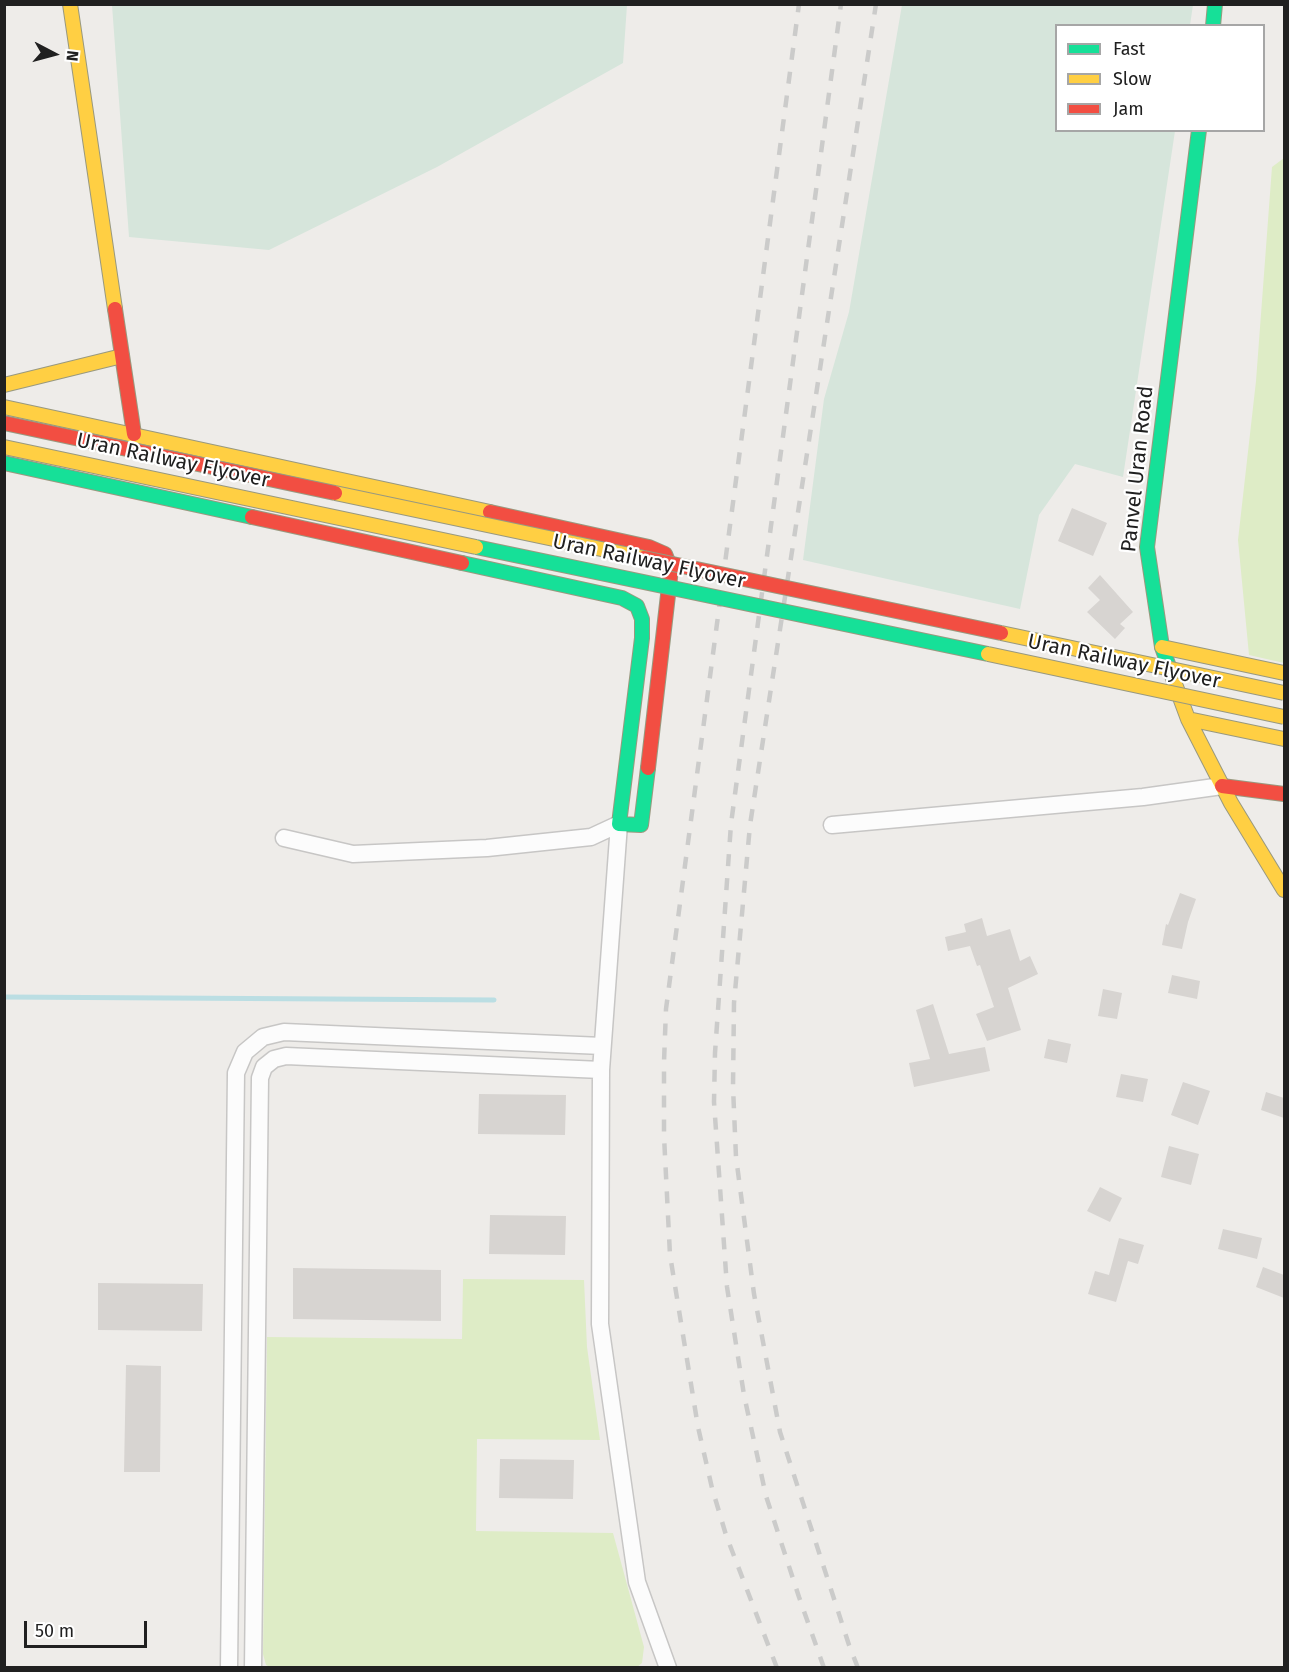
<!DOCTYPE html>
<style>
body{margin:0}
#map{position:relative;width:1289px;height:1672px;overflow:hidden;background:#eeece9;font-family:"Fira Sans",sans-serif}
canvas{display:block}
.frame{position:absolute;inset:0;border:6px solid #202020;pointer-events:none}
.legend{position:absolute;left:1055px;top:24px;width:210px;height:108px;box-sizing:border-box;background:#fff;border:2px solid #a6a6a6;margin:0;padding:8px 10px;list-style:none;font-size:18px;color:#202020}
.legend li{display:flex;align-items:center;gap:12px;height:30px}
.legend b{width:30px;border:2px solid #a6a6a6}
.north{position:absolute;left:24px;top:24px;width:60px;height:60px;-webkit-text-stroke:4px #fff;paint-order:stroke;rotate:96deg;font-size:16px;font-weight:700;line-height:24px;text-align:center;color:#202020}
.north::after{content:'';display:block;margin:auto;width:21px;height:27px;background:#202020;clip-path:polygon(50% 0,100% 100%,50% 72%,0 100%)}
.scale{position:absolute;left:24px;top:1621px;width:123px;height:27px;box-sizing:border-box;border:3px solid #202020;border-top:0;padding-left:8px;font-size:18px;line-height:21px;white-space:nowrap;color:#202020;-webkit-text-stroke:4px #fff;paint-order:stroke}
</style>
<div id="map">
<canvas width="1289" height="1672"></canvas>
<div class="frame"></div>
<ul class="legend">
<li><b style="height:8px;background:#16e098"></b>Fast</li>
<li><b style="height:8px;background:#ffcf43"></b>Slow</li>
<li><b style="height:8px;background:#f24e42"></b>Jam</li>
</ul>
<div class="north">N</div>
<div class="scale">50 m</div>
</div>
<script>
const context = document.querySelector('canvas').getContext('2d');
context.lineJoin = 'round';
function fillPath(path, color) {
  context.fillStyle = color;
  context.fill(path, 'evenodd');
}
function toPath(rows) {
  const path = new Path2D();
  for (const r of rows) {
    path.moveTo(r[0], r[1]);
    for (let i = 2; i < r.length; i += 2) path.lineTo(r[i], r[i + 1]);
  }
  return path;
}
function strokePath(path, color, width, dash) {
  context.strokeStyle = color;
  context.lineWidth = width;
  context.lineCap = dash ? 'butt' : 'round';
  context.setLineDash(dash || []);
  context.stroke(path);
}
function write(font, color, halo, rows, align = 'center') {
  context.font = font + ' "Fira Sans",sans-serif';
  context.lineWidth = 4.5;
  context.setLineDash([]);
  context.textBaseline = 'middle';
  context.strokeStyle = halo;
  context.fillStyle = color;
  for (const [text, x, y, turn = 0] of rows) {
    context.save();
    context.translate(x, y);
    context.rotate((+turn || 0) * Math.PI / 180);
    context.textAlign = isNaN(turn) ? turn : align;
    if (halo) context.strokeText(text, 0, 0);
    context.fillText(text, 0, 0);
    context.restore();
  }
}
fillPath(toPath([
 [1284,158,1284,663,1249,655,1238,540,1256,381,1272,167],
 [463,1279,584,1280,587,1347,600,1440,477,1439,476,1531,613,1533,644,1647,642,1663,636,1668,272,1668,266,1665,263,1654,267,1337,462,1339]
]), '#deecc6');
fillPath(toPath([
 [112,5,112,4,627,5,623,63,437,167,269,250,129,237],
 [902,5,1193,5,1190,25,1056,26,1056,130,1175,131,1123,477,1075,464,1039,515,1020,609,803,560,824,399,849,312]
]), '#d6e5db');
strokePath(toPath([
 [4,997,494,1000]
]), '#bbdee3', 5);
fillPath(toPath([
 [1072,508,1107,523,1093,556,1058,541],
 [1100,575,1133,612,1120,624,1125,628,1115,639,1087,612,1100,600,1088,588],
 [1180,893,1196,899,1188,922,1182,949,1162,945,1166,924,1168,925],
 [982,918,987,936,1010,929,1020,961,1030,956,1038,974,1008,988,1021,1030,987,1041,976,1014,994,1007,980,965,977,966,970,946,948,951,945,937,966,932,964,924],
 [1172,975,1200,981,1197,999,1168,993],
 [1103,989,1122,993,1117,1019,1098,1016],
 [933,1004,949,1054,985,1047,990,1071,914,1087,909,1063,930,1059,916,1010],
 [1048,1039,1071,1044,1067,1063,1044,1058],
 [1121,1074,1148,1079,1143,1102,1116,1097],
 [1183,1082,1210,1091,1198,1125,1171,1115],
 [1266,1092,1284,1098,1284,1118,1261,1110],
 [479,1094,566,1095,565,1135,478,1134],
 [1169,1146,1199,1154,1191,1185,1161,1177],
 [1100,1187,1122,1198,1110,1222,1087,1211],
 [490,1215,566,1216,565,1255,489,1254],
 [1223,1229,1262,1238,1257,1259,1218,1249],
 [1119,1238,1144,1245,1138,1264,1128,1261,1116,1302,1088,1294,1095,1271,1109,1275],
 [1263,1267,1284,1275,1284,1298,1256,1287],
 [293,1268,441,1270,441,1321,293,1319],
 [98,1283,203,1284,202,1331,98,1330],
 [126,1365,161,1366,160,1472,124,1472],
 [500,1459,574,1460,573,1499,499,1498]
]), '#d7d4d1');
const street = toPath([
 [832,825,1143,797,1222,786],
 [284,838,353,854,487,848,591,837,619,824,601,1070,600,1324,637,1582,668,1668],
 [229,1668,236,1073,245,1052,263,1037,284,1032,602,1046],
 [253,1668,260,1078,264,1067,274,1059,286,1056,601,1070]
]);
const fast = toPath([
 [1213,26,1215,4],
 [4,463,252,517],
 [462,563,622,598,637,606,642,619,642,638,619,824,641,825,648,768],
 [1175,684,1162,647,1147,547,1199,130]
]);
const slow = toPath([
 [70,4,115,309],
 [4,385,122,356],
 [4,407,490,512],
 [1162,647,1284,673],
 [1175,684,1188,719,1231,803,1284,890],
 [1188,719,1284,739]
]);
const jam = toPath([
 [115,309,134,434],
 [490,512,649,547,665,554,671,569,648,768],
 [252,517,462,563],
 [1222,786,1284,794]
]);
strokePath(street, '#c7c6c5', 19);
strokePath(fast, '#99997f', 16);
strokePath(slow, '#99997f', 16);
strokePath(jam, '#99997f', 16);
strokePath(street, '#fcfcfc', 16);
strokePath(fast, '#16e098', 14);
strokePath(slow, '#ffcf43', 14);
strokePath(jam, '#f24e42', 14);
strokePath(toPath([
 [777,1668,726,1535,712,1488,698,1427,670,1255,664,1136,664,1062,666,1009,799,4],
 [824,1668,799,1597,766,1496,744,1395,727,1287,714,1102,715,1053,731,824,841,4],
 [858,1668,849,1645,780,1432,754,1294,736,1157,733,1087,734,1003,750,825,876,4]
]), '#cbcbca', 4.5, [12, 12]);
const fastBridge = toPath([
 [476,547,988,654]
]);
const slowBridge = toPath([
 [4,447,476,547],
 [335,493,644,558],
 [1001,633,1284,693],
 [988,654,1284,717]
]);
const jamBridge = toPath([
 [4,423,335,493],
 [644,558,1001,633]
]);
strokePath(fastBridge, '#99997f', 16, []);
strokePath(slowBridge, '#99997f', 16, []);
strokePath(jamBridge, '#99997f', 16, []);
strokePath(fastBridge, '#16e098', 14);
strokePath(slowBridge, '#ffcf43', 14);
strokePath(jamBridge, '#f24e42', 14);
write('21px', '#202020', '#fff', [
 ["Uran Railway Flyover",173,461,12],
 ["Panvel Uran Road",1138,469,-84],
 ["Uran Railway Flyover",649,562,12],
 ["Uran Railway Flyover",1124,662,12]
]);
</script>
